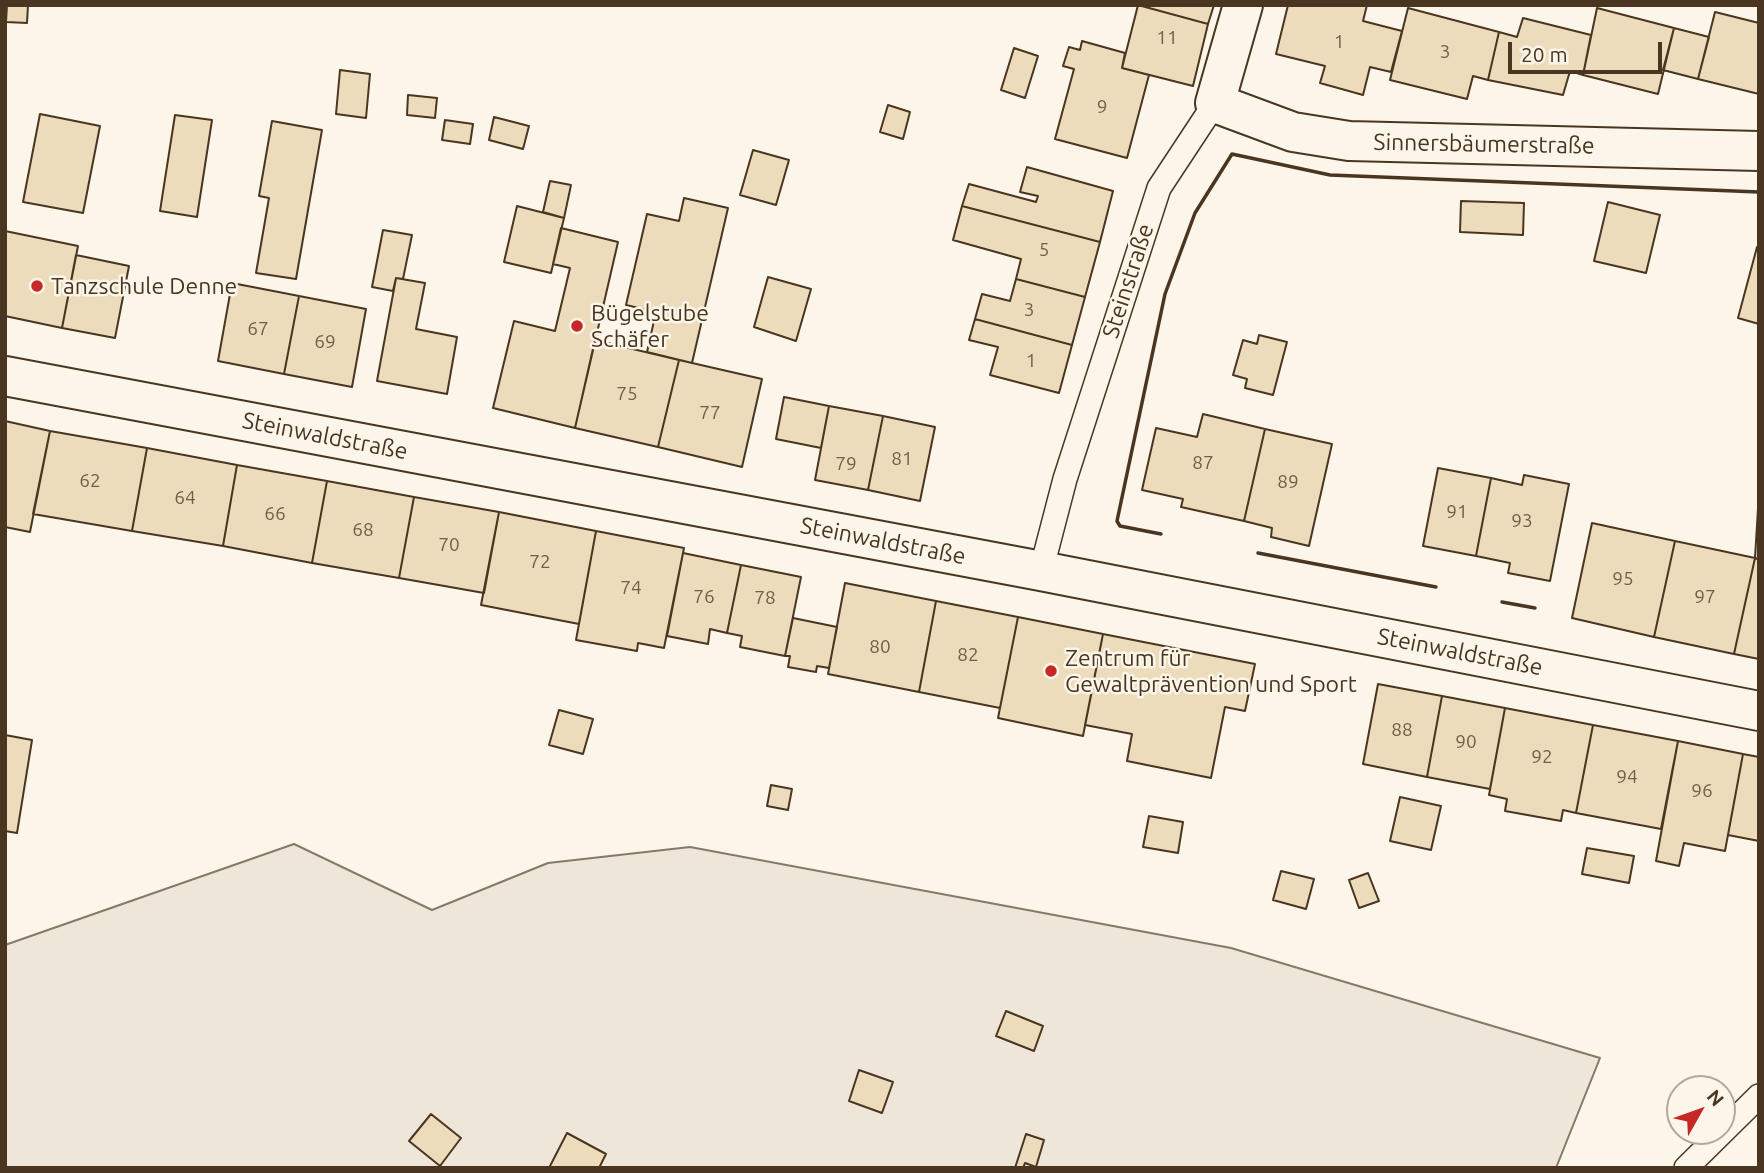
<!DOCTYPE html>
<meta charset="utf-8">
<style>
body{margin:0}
#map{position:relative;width:1764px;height:1173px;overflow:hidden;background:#fbf6e9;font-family:Ubuntu,sans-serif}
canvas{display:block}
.frame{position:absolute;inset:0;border:7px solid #4a3520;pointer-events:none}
.north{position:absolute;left:1666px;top:1075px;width:70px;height:70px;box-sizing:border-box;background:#fbf6e9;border:2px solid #b4a999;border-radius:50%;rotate:50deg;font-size:19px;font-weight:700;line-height:28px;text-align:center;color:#4a3520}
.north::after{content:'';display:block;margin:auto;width:24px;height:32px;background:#c62828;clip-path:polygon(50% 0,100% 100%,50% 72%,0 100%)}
.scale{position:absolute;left:1508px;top:42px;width:154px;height:32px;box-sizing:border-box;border:4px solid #4a3520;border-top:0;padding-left:9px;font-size:21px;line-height:24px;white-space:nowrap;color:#4a3520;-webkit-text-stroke:5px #fbf6e9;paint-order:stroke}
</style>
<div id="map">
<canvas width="1764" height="1173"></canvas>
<div class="frame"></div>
<div class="north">N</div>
<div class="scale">20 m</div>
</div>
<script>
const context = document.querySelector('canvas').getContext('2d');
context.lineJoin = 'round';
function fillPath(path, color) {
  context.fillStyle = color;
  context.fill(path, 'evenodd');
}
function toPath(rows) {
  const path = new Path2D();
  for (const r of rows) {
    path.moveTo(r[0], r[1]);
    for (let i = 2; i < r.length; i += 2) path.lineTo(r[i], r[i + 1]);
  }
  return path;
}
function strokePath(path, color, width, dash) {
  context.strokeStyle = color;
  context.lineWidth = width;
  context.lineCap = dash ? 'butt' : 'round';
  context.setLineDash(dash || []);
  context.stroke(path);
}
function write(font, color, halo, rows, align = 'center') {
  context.font = font + ' Ubuntu,sans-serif';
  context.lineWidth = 5;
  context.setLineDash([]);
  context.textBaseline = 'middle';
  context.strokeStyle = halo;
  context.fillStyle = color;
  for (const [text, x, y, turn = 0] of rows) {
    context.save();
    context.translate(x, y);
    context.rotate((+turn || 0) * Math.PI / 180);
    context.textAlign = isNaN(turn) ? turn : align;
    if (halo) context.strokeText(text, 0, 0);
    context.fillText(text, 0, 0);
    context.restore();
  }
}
const green = toPath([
 [294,844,432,910,548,863,690,847,1231,948,1600,1058,1556,1168,5,1168,5,945,294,844]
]);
fillPath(green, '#ede6d9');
strokePath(green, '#887966', 2);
const building = toPath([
 [7,5,28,5,27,23,6,22,7,5],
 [1138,5,1214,5,1208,24,1138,5],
 [1138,5,1208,24,1193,86,1122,68,1138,5],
 [1288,5,1367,5,1363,21,1402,31,1391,72,1370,67,1363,95,1320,83,1325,66,1276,54,1288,5],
 [1408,8,1499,32,1488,80,1473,76,1467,99,1390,80,1408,8],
 [1597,8,1674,28,1658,94,1583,75,1597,8],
 [1715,12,1759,23,1759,94,1698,79,1715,12],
 [1523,18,1591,35,1583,75,1570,71,1563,95,1488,80,1499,32,1517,37,1523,18],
 [1674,28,1709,37,1698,79,1663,70,1674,28],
 [1082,41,1125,53,1122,68,1149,75,1127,158,1055,139,1074,69,1063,66,1069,47,1080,50,1082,41],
 [1014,48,1038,56,1025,98,1001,90,1014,48],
 [340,70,370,74,366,118,336,114,340,70],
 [408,95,437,98,435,118,407,115,408,95],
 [888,105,910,112,903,139,880,132,888,105],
 [40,114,100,126,83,213,23,202,40,114],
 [175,115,212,120,197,217,160,211,175,115],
 [494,117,529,126,523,149,489,140,494,117],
 [445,120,473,124,470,144,442,140,445,120],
 [272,121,322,130,296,279,256,273,269,198,259,196,272,121],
 [753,150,789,160,776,205,740,195,753,150],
 [1027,167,1113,191,1100,242,962,206,969,184,1036,202,1038,196,1020,192,1027,167],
 [550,181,571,185,564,218,543,212,550,181],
 [684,198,728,208,692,363,647,352,656,312,626,305,647,214,679,221,684,198],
 [1461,201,1524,203,1523,235,1460,232,1461,201],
 [1608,202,1660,215,1646,273,1594,261,1608,202],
 [517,206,564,218,551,273,504,262,517,206],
 [962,206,1100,242,1085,297,1016,279,1021,259,953,240,962,206],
 [561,228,618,242,575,428,493,408,514,321,555,331,570,268,553,264,561,228],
 [383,230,412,235,403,279,396,278,393,291,372,287,383,230],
 [5,231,78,246,62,328,5,316,5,231],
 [1757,247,1759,247,1759,324,1738,318,1757,247],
 [76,255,129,266,115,338,62,328,76,255],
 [768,277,811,289,796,341,754,327,768,277],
 [396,278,425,283,416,329,457,337,447,394,377,381,396,278],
 [1016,279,1085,297,1072,345,975,319,982,294,1010,301,1016,279],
 [232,283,299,296,284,374,218,361,232,283],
 [299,296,366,309,352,387,284,374,299,296],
 [975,319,1072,345,1059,393,990,375,998,347,969,340,975,319],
 [1259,335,1287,342,1273,395,1245,388,1247,379,1233,375,1243,340,1257,344,1259,335],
 [595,340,679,360,658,447,575,428,595,340],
 [679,360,762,379,742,467,658,447,679,360],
 [784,397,829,406,821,448,776,439,784,397],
 [829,406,883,416,868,490,815,480,829,406],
 [1203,414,1265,429,1244,521,1181,507,1183,499,1142,490,1156,428,1197,437,1203,414],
 [883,416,935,427,920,501,868,490,883,416],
 [5,421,50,431,30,532,5,527,5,421],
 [1265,429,1332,444,1309,546,1271,537,1272,528,1244,521,1265,429],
 [50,431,147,448,132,531,33,514,50,431],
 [147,448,237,465,223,546,132,531,147,448],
 [237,465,327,481,312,563,223,546,237,465],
 [1438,468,1491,478,1476,556,1423,546,1438,468],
 [1524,475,1569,484,1550,581,1508,573,1510,563,1476,556,1491,478,1522,485,1524,475],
 [327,481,414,497,399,578,312,563,327,481],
 [1759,492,1759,559,1755,558,1759,492],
 [414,497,499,512,484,593,399,578,414,497],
 [499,512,596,531,579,624,481,605,499,512],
 [1592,523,1675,541,1654,637,1572,618,1592,523],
 [596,531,684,548,664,648,638,643,637,651,576,640,596,531],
 [1675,541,1755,558,1734,654,1654,637,1675,541],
 [683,553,741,565,727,633,710,629,708,644,667,636,683,553],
 [1755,558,1759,559,1759,659,1734,654,1755,558],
 [741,565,801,577,785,656,740,647,742,636,727,633,741,565],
 [845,583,936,601,919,692,828,674,845,583],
 [936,601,1018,617,1000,708,919,692,936,601],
 [1018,617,1103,634,1083,736,998,718,1018,617],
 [793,618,837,627,829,668,817,666,816,672,788,667,790,656,785,656,793,618],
 [1103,634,1255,664,1245,711,1225,707,1211,778,1127,761,1132,734,1085,725,1103,634],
 [1378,684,1442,696,1427,777,1363,764,1378,684],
 [1442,696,1505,708,1490,789,1427,777,1442,696],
 [1505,708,1593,725,1576,813,1563,810,1561,821,1505,811,1507,799,1489,795,1505,708],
 [559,710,593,719,583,754,549,745,559,710],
 [1593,725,1678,741,1661,829,1576,813,1593,725],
 [5,735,32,740,17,833,5,831,5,735],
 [1678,741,1743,754,1725,851,1684,843,1679,866,1656,861,1678,741],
 [1743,754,1759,757,1759,841,1728,835,1743,754],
 [771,785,792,789,788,810,767,806,771,785],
 [1400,797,1441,806,1431,850,1390,841,1400,797],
 [1149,816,1183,822,1178,853,1143,847,1149,816],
 [1587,848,1634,856,1629,883,1582,874,1587,848],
 [1281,871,1314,879,1306,909,1273,900,1281,871],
 [1368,873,1379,901,1359,908,1349,880,1368,873],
 [1006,1011,1043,1026,1034,1051,996,1036,1006,1011],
 [859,1070,893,1082,882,1113,849,1101,859,1070],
 [431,1114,461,1138,440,1166,409,1141,431,1114],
 [567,1133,606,1154,599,1168,549,1168,567,1133],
 [1026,1134,1044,1140,1036,1167,1025,1163,1023,1168,1015,1168,1026,1134]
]);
fillPath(building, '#ecdcbc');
strokePath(building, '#4a3520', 2);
const lane = toPath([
 [1041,571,1065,479,1159,188,1215,103],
 [1686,1168,1759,1096]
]);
const street = toPath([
 [1243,5,1215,103,1293,132,1349,141,1759,151]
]);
const secondary = toPath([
 [5,376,1041,571,1759,711]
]);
strokePath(lane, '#4a3520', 26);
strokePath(street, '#4a3520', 42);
strokePath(secondary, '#4a3520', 42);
strokePath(lane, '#fbf6e9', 23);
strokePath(street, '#fbf6e9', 38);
strokePath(secondary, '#fbf6e9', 38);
strokePath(toPath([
 [1161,534,1120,526,1117,521,1165,294,1195,213,1232,154,1330,175,1759,192],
 [1258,553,1436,587],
 [1502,602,1535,608]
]), '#4a3520', 3.5);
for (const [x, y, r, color] of [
 [37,286,7,"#c62828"],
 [577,326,7,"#c62828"],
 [1051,671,7,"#c62828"]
]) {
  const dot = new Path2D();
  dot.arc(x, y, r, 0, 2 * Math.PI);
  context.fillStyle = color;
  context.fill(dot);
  strokePath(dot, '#fbf6e9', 2.5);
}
write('19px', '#725f47', null, [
 ["11",1167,38],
 ["1",1339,42],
 ["3",1445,52],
 ["9",1102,107],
 ["5",1044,250],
 ["3",1029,310],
 ["67",258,329],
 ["69",325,342],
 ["1",1031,361],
 ["75",627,394],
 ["77",710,413],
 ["81",902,459],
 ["87",1203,463],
 ["79",846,464],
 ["62",90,481],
 ["89",1288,482],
 ["64",185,498],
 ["91",1457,512],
 ["66",275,514],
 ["93",1522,521],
 ["68",363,530],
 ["70",449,545],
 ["72",540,562],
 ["95",1623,579],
 ["74",631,588],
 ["76",704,597],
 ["97",1705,597],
 ["78",765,598],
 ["80",880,647],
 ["82",968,655],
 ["88",1402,730],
 ["90",1466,742],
 ["92",1542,757],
 ["94",1627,777],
 ["96",1702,791]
]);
write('23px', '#4a3520', '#fbf6e9', [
 ["Sinnersbäumerstraße",1484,144,1],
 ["Steinstraße",1128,281,-72],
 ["Steinwaldstraße",325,436,11],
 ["Steinwaldstraße",883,541,11],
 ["Steinwaldstraße",1460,652,11]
]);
write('23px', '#4a3520', '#fbf6e9', [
 ["Tanzschule Denne",51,286],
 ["Bügelstube",591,313],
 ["Schäfer",591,339],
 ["Zentrum für",1065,658],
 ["Gewaltprävention und Sport",1065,684]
], 'left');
</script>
